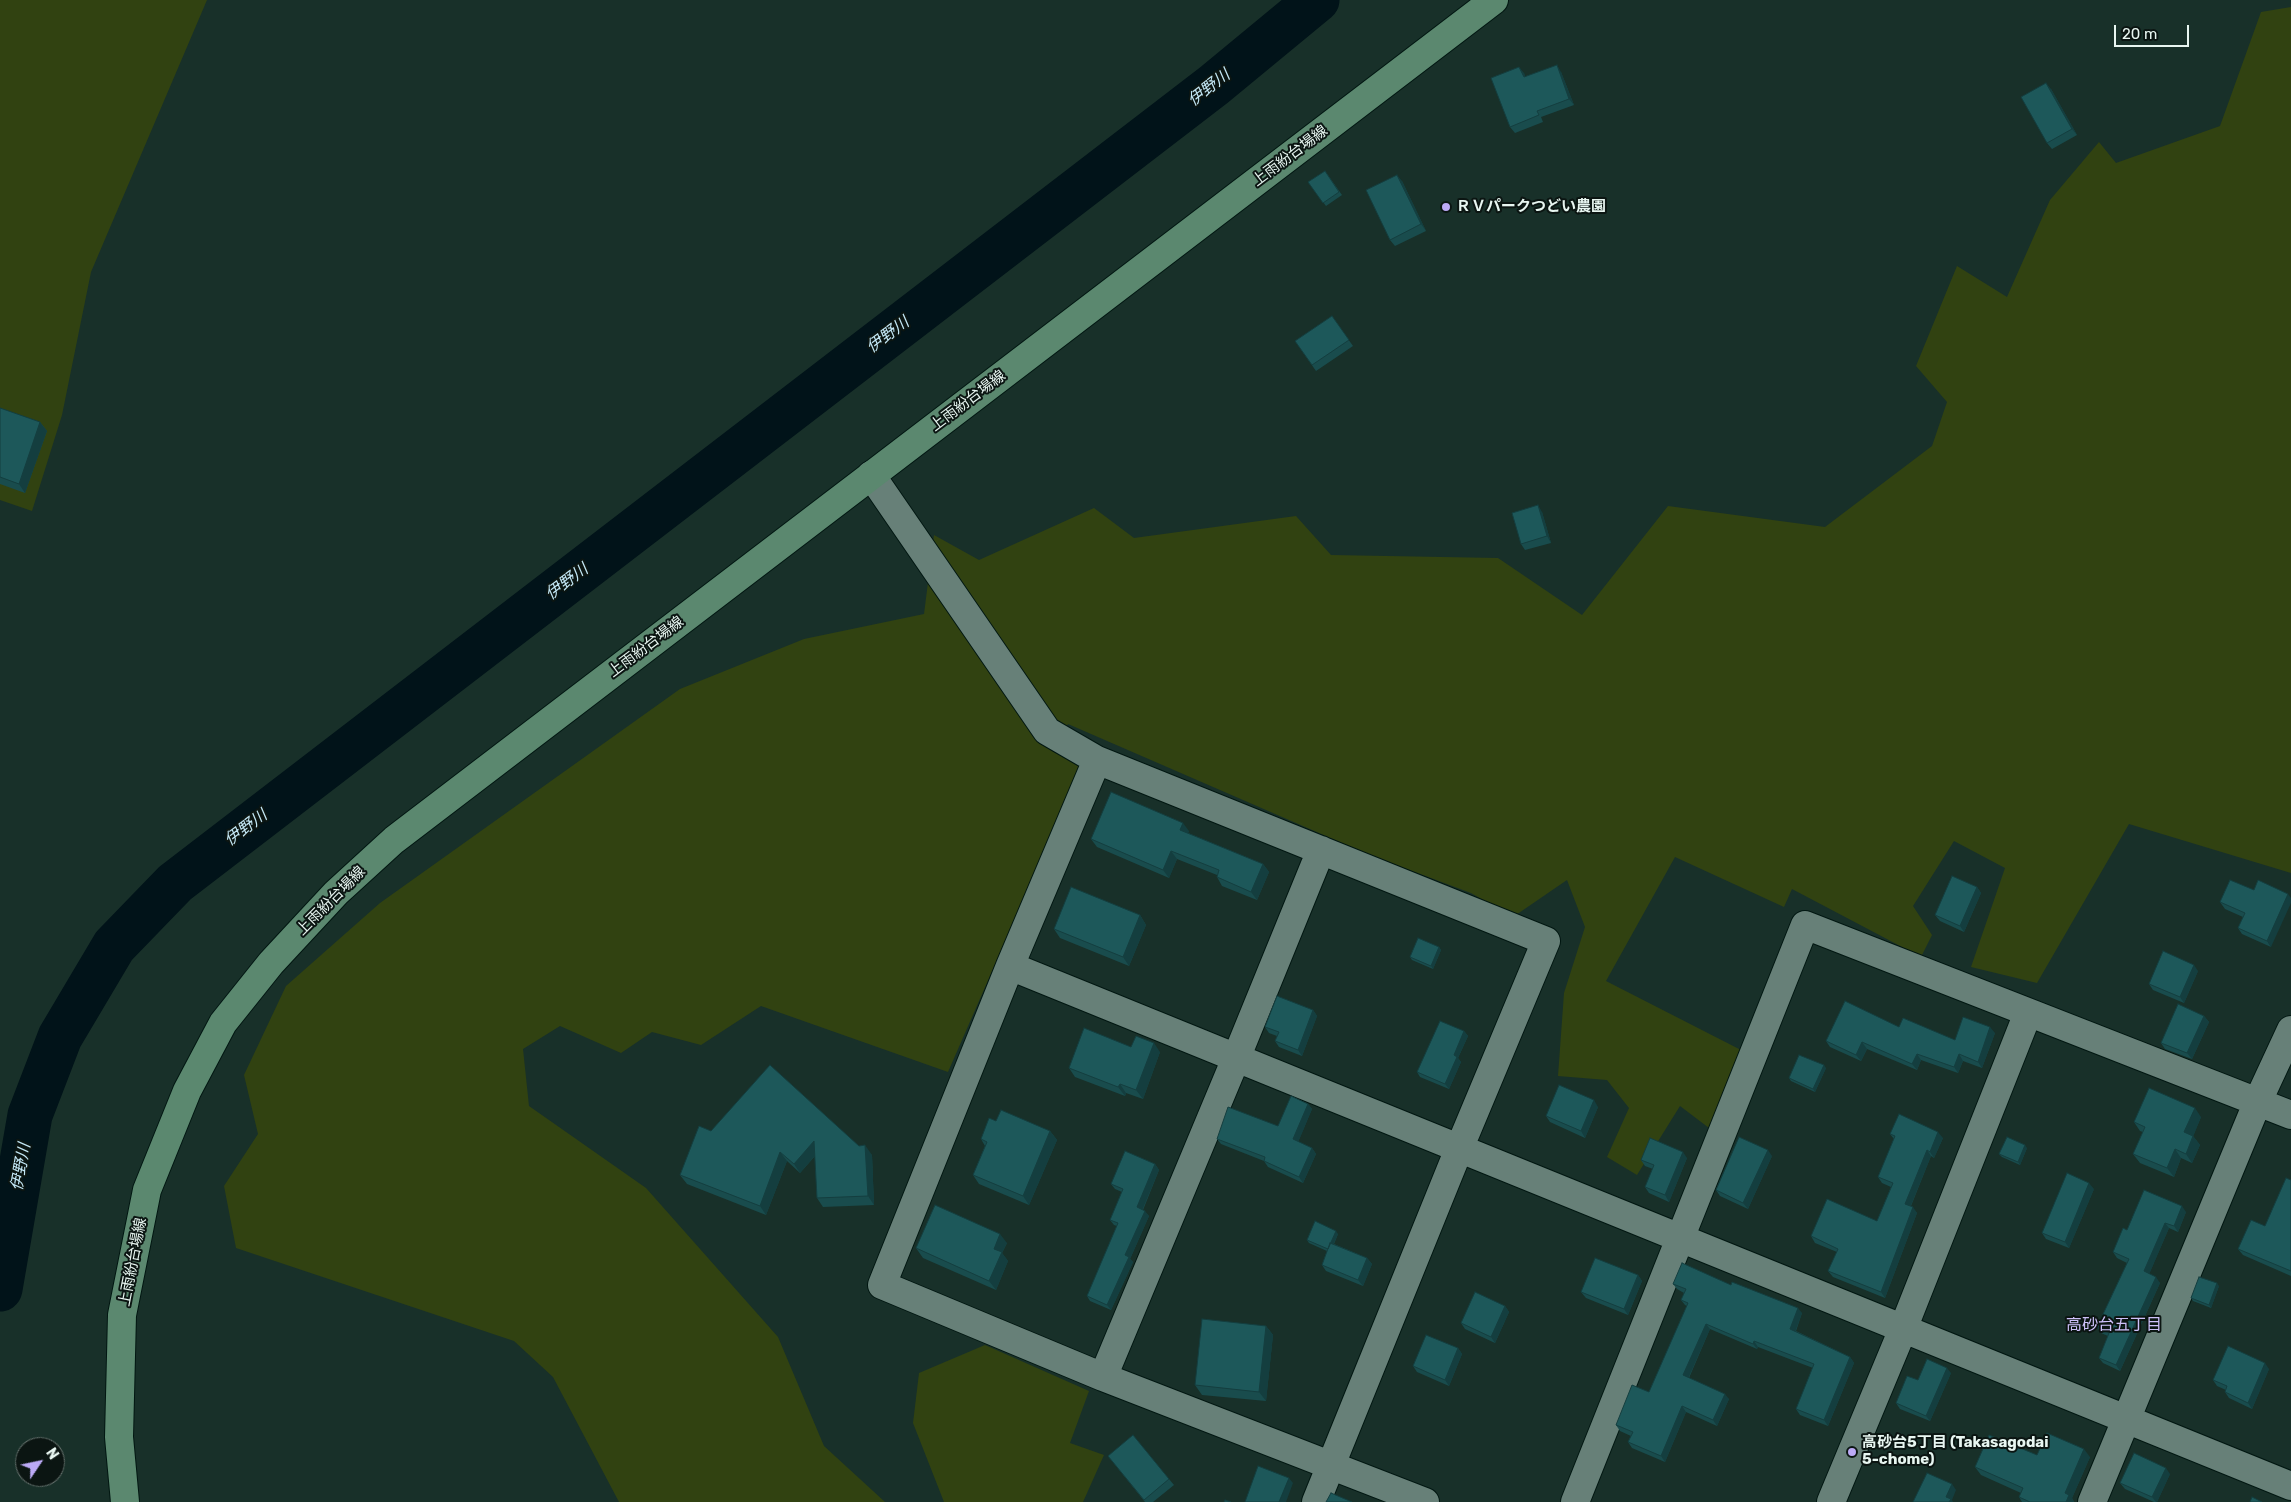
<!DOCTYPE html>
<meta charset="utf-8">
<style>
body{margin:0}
#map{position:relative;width:2291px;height:1502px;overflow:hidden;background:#183029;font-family:Rubik,sans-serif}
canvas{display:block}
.north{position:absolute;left:15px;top:1437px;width:50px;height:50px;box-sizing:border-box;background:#0b1512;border:1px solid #636f6b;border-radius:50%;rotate:56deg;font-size:14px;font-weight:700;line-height:20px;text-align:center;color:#e8f6f1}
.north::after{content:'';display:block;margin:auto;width:18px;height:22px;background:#bcaaf6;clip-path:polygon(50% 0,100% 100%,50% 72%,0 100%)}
.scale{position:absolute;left:2114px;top:25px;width:75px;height:22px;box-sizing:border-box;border:2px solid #e8f6f1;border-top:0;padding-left:6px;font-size:15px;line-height:18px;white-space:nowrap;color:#e8f6f1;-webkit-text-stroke:4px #0b1512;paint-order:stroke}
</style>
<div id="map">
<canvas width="2291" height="1502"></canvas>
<div class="north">N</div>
<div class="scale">20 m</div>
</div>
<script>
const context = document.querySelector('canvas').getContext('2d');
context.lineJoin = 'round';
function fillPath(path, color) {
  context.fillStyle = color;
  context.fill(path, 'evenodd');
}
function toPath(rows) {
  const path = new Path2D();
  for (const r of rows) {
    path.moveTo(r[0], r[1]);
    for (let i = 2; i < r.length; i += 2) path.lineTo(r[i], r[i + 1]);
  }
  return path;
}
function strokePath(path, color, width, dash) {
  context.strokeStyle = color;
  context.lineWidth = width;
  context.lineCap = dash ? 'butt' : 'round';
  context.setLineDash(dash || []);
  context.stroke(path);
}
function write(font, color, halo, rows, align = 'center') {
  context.font = font + ' Rubik,"Noto Sans JP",sans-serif';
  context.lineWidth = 4;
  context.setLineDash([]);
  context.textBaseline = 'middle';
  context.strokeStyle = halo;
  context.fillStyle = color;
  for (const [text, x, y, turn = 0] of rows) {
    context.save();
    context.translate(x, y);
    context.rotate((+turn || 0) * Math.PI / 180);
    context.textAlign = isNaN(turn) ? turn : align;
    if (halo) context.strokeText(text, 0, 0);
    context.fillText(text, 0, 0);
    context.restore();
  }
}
fillPath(toPath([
 [0,0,207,0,91,272,62,415,32,511,0,500],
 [2291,7,2291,873,2129,824,2037,983,1971,967,2005,868,1954,841,1913,906,1932,935,1921,957,1792,889,1784,907,1675,857,1606,981,1741,1050,1709,1128,1680,1106,1637,1175,1607,1157,1629,1108,1607,1080,1558,1076,1564,993,1585,927,1567,880,1513,917,1471,893,1372,856,1068,724,1052,751,1082,765,948,1072,761,1006,701,1045,652,1032,621,1053,560,1026,523,1049,529,1106,646,1188,778,1337,824,1446,885,1502,619,1502,553,1377,514,1341,236,1248,224,1186,258,1134,244,1075,286,986,380,903,680,689,804,639,924,614,934,535,979,560,1094,508,1134,538,1296,516,1331,555,1498,558,1582,615,1668,506,1825,527,1932,446,1947,402,1916,366,1957,266,2007,297,2050,200,2099,142,2116,163,2220,126,2261,12],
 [985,1345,1089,1391,1070,1443,1104,1455,1083,1502,944,1502,913,1423,919,1373]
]), '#314211');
strokePath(toPath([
 [0,1289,30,1115,60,1037,114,946,175,883,1214,85,1317,0]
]), '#011319', 45);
const minor = toPath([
 [871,475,1047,731,1097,760,1546,941,1459,1149,1316,1502],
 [1097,760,1010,966,882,1285,1103,1377,1425,1502],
 [1010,966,2291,1486],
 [1103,1377,1237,1056,1321,850],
 [1575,1502,1805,925,2291,1115],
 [1831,1502,1903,1329,2028,1013],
 [2092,1502,2258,1101,2291,1030]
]);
const secondary = toPath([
 [125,1502,119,1437,122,1315,147,1190,187,1091,223,1023,271,963,336,893,394,840,1494,0]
]);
strokePath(minor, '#021712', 30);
strokePath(secondary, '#021712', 30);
strokePath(minor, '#678078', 28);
strokePath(secondary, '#5b886f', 28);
fillPath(toPath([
 [1561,72,1574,105,1541,117,1543,122,1515,133,1510,127,1524,73,1525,77],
 [2051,89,2077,135,2052,149,2047,143],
 [1325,171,1342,195,1326,206,1308,182],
 [1402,181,1426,231,1395,246,1390,240],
 [1332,316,1353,346,1316,371,1295,341],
 [0,408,40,422,47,431,25,493,0,484],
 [1542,512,1551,543,1525,550,1521,544],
 [1189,831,1188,833,1263,864,1269,872,1257,900,1222,886,1217,877,1217,875,1177,859,1169,878,1097,847,1091,839],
 [2230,880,2271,947,2242,934,2238,928,2243,917,2225,909,2220,902],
 [1977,887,1981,893,1964,932,1940,921,1935,915],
 [1140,915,1146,925,1129,966,1060,938,1054,929],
 [1439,947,1441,950,1433,969,1412,960,1410,957],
 [2198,971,2184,1003,2153,990,2149,984],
 [1313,1010,1317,1016,1302,1056,1279,1047,1275,1041,1277,1036,1269,1033,1265,1027],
 [2204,1016,2209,1022,2192,1059,2165,1049,2161,1043],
 [1899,1027,1955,1040,1995,1033,1982,1068,1963,1061,1958,1073,1921,1060,1917,1070,1867,1049,1861,1061,1830,1047,1826,1041],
 [1464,1031,1468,1036,1458,1058,1461,1062,1449,1089,1420,1077,1417,1072],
 [1131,1047,1160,1052,1143,1099,1126,1093,1125,1096,1075,1077,1069,1068],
 [1826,1068,1815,1092,1791,1081,1789,1078],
 [1308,1104,1312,1109,1298,1142,1312,1148,1316,1154,1303,1183,1268,1167,1264,1161,1221,1144,1217,1139,1278,1126],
 [1598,1107,1585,1138,1550,1122,1546,1116],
 [2201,1117,2193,1136,2200,1145,2192,1163,2181,1158,2174,1177,2140,1163,2133,1154,2143,1132,2140,1131,2134,1122],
 [996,1121,1050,1131,1057,1140,1029,1205,979,1184,973,1175,985,1146,981,1139],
 [711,1131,859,1146,872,1155,874,1205,823,1207,817,1198,815,1156,800,1173,787,1161,766,1215,687,1184,680,1175],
 [1890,1134,1943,1138,1934,1158,1931,1156,1911,1206,1917,1213,1885,1298,1833,1277,1828,1271,1837,1252,1815,1243,1811,1236,1877,1221,1891,1187,1882,1183,1878,1177,1894,1139],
 [2027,1148,2020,1165,2002,1157,1999,1154],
 [1772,1156,1748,1209,1720,1196,1716,1190],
 [1687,1158,1669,1202,1649,1193,1645,1187,1653,1169,1645,1166,1641,1160],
 [1155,1164,1159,1170,1143,1210,1149,1216,1130,1259,1133,1262,1111,1310,1090,1301,1087,1296,1117,1226,1114,1225,1110,1220,1122,1192,1115,1189,1111,1184],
 [2291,1180,2291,1276,2243,1255,2238,1249,2265,1226],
 [2094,1189,2069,1248,2046,1239,2042,1233],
 [2186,1212,2178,1232,2169,1228,2149,1274,2160,1283,2120,1371,2103,1363,2099,1358,2108,1336,2101,1333,2097,1327,2127,1263,2117,1258,2113,1252],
 [1338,1234,1334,1244,1367,1258,1372,1264,1363,1286,1326,1271,1322,1265,1327,1251,1309,1243,1307,1240],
 [1007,1243,1002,1253,1008,1261,996,1290,923,1258,916,1248],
 [1638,1275,1642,1281,1628,1315,1586,1298,1581,1292],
 [1673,1284,1731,1285,1802,1313,1796,1331,1850,1357,1854,1363,1828,1426,1800,1415,1796,1409,1813,1368,1758,1347,1757,1349,1710,1329,1689,1378,1729,1399,1717,1426,1686,1412,1665,1462,1632,1448,1628,1442,1631,1436,1620,1431,1616,1425,1649,1392,1687,1306,1685,1305,1681,1300,1684,1293,1677,1289],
 [2219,1286,2211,1308,2193,1301,2191,1298],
 [1505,1306,1509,1312,1495,1343,1465,1329,1461,1323],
 [1266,1326,1273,1335,1266,1401,1202,1395,1195,1385],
 [1458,1348,1462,1354,1449,1386,1417,1372,1413,1366],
 [2269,1369,2252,1409,2229,1398,2225,1392,2226,1390,2217,1386,2213,1380],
 [1951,1373,1930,1421,1900,1409,1896,1403,1918,1380],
 [2037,1455,2090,1457,2072,1498,2074,1502,2022,1502,2019,1497,2021,1493,1981,1475,1975,1467],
 [1108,1456,1169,1479,1174,1485,1153,1502,1145,1502],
 [2170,1474,2157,1502,2154,1502,2125,1489,2120,1483]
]), '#194c4d');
fillPath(toPath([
 [1557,65,1561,72,1574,105,1569,99],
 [1519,67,1524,73,1528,84,1524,77],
 [2046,83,2051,89,2077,135,2072,129],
 [1397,175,1402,181,1426,231,1421,224],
 [40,422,47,431,25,493,19,484],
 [1538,505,1542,512,1551,543,1547,536],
 [1183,823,1189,831,1186,838,1180,830],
 [1171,851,1177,859,1169,878,1163,870],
 [1263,864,1269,872,1257,900,1251,892],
 [1977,887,1981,893,1964,932,1960,926],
 [2288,894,2291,898,2291,903,2271,947,2267,941],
 [1140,915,1146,925,1129,966,1123,957],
 [1439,947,1441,950,1433,969,1431,966],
 [2194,965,2198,971,2184,1003,2180,997],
 [1313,1010,1317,1016,1302,1056,1298,1050],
 [2204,1016,2209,1022,2192,1059,2187,1053],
 [1990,1027,1995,1033,1982,1068,1978,1062],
 [1464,1031,1468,1036,1458,1058,1461,1062,1449,1089,1445,1084,1454,1055],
 [1862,1042,1867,1049,1861,1061,1856,1055],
 [1154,1043,1160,1052,1143,1099,1136,1090],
 [1917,1054,1921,1060,1917,1070,1912,1064],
 [1959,1054,1963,1061,1958,1073,1954,1067],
 [1824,1065,1826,1068,1815,1092,1813,1089],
 [1120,1084,1126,1093,1125,1096,1118,1087],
 [1594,1100,1598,1107,1585,1138,1581,1131],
 [1308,1104,1312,1109,1297,1145,1293,1139],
 [2195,1108,2201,1117,2191,1142,2184,1132],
 [1050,1131,1057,1140,1029,1205,1023,1196],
 [1938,1132,1943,1138,1934,1158,1930,1152],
 [2193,1136,2200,1145,2192,1163,2186,1154],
 [814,1141,820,1150,800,1173,794,1164],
 [865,1145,872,1155,874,1205,868,1196],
 [2025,1145,2027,1148,2020,1165,2018,1162],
 [1312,1148,1316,1154,1303,1183,1299,1177],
 [2175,1149,2181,1158,2174,1177,2167,1168],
 [1768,1150,1772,1156,1748,1209,1743,1203],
 [1927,1150,1931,1156,1909,1210,1905,1204],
 [780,1152,787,1161,766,1215,760,1206],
 [1683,1152,1687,1158,1669,1202,1665,1195],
 [1155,1164,1159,1170,1141,1213,1137,1207],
 [2089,1183,2094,1189,2069,1248,2065,1242],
 [2182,1206,2186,1212,2178,1232,2174,1226],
 [1913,1207,1917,1213,1885,1298,1881,1292],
 [1145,1211,1149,1216,1130,1259,1133,1262,1111,1310,1107,1305,1125,1255],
 [2165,1223,2169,1228,2148,1277,2144,1271],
 [1336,1231,1338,1234,1330,1252,1328,1249],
 [1000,1234,1007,1243,1002,1253,1008,1261,996,1290,989,1281,994,1249],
 [1367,1258,1372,1264,1363,1286,1358,1280],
 [1638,1275,1642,1281,1628,1315,1624,1309],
 [2156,1277,2160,1283,2120,1371,2116,1365],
 [2217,1283,2219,1286,2211,1308,2209,1305],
 [1505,1306,1509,1312,1495,1343,1491,1337],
 [1798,1308,1802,1313,1794,1335,1790,1329],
 [1706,1324,1710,1329,1687,1381,1683,1375],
 [1266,1326,1273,1335,1266,1401,1259,1392],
 [1754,1341,1758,1347,1757,1349,1753,1344],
 [1458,1348,1462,1354,1449,1386,1445,1380],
 [1850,1357,1854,1363,1828,1426,1824,1420],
 [2265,1363,2269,1369,2252,1409,2248,1403],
 [1947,1368,1951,1373,1930,1421,1926,1416],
 [1725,1394,1729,1399,1717,1426,1713,1420],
 [1682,1406,1686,1412,1665,1462,1661,1456],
 [2084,1449,2090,1457,2072,1498,2074,1502,2066,1502,2065,1493],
 [2166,1468,2170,1474,2157,1502,2156,1502,2152,1497],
 [1289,1478,1293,1483,1286,1502,1279,1502],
 [1952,1484,1956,1490,1952,1500,1953,1502,1949,1502,1946,1497]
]), '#143e3f');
const building = toPath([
 [1557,65,1569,99,1537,111,1539,115,1510,127,1491,78,1519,67,1524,77,1557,65],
 [2046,83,2072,129,2047,143,2021,97,2046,83],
 [1325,171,1339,192,1323,203,1308,182,1325,171],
 [1397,175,1421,224,1390,240,1366,190,1397,175],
 [1332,316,1349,340,1312,365,1295,341,1332,316],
 [0,408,40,422,19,484,0,477,0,408],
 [1538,505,1547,536,1521,544,1512,513,1538,505],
 [1111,792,1183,823,1180,830,1263,864,1251,892,1217,877,1219,870,1171,851,1163,870,1091,839,1111,792],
 [1952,876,1977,887,1960,926,1935,915,1952,876],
 [2230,880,2254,890,2258,880,2288,894,2267,941,2238,928,2245,913,2220,902,2230,880],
 [1071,887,1140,915,1123,957,1054,929,1071,887],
 [1418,938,1439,947,1431,966,1410,957,1418,938],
 [2163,951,2194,965,2180,997,2149,984,2163,951],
 [1277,996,1313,1010,1298,1050,1275,1041,1279,1032,1265,1027,1277,996],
 [1845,1001,1899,1027,1903,1018,1955,1040,1963,1017,1990,1027,1978,1062,1959,1054,1954,1067,1917,1054,1912,1064,1862,1042,1856,1055,1826,1041,1845,1001],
 [2178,1004,2204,1016,2187,1053,2161,1043,2178,1004],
 [1440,1021,1464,1031,1454,1055,1457,1057,1445,1084,1417,1072,1440,1021],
 [1084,1028,1131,1047,1136,1036,1154,1043,1136,1090,1120,1084,1118,1087,1069,1068,1084,1028],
 [1799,1055,1824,1065,1813,1089,1789,1078,1799,1055],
 [770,1065,859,1146,865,1145,868,1196,817,1198,814,1141,794,1164,780,1152,760,1206,680,1175,699,1126,711,1131,770,1065],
 [1559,1085,1594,1100,1581,1131,1546,1116,1559,1085],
 [2149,1088,2195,1108,2184,1132,2193,1136,2186,1154,2175,1149,2167,1168,2133,1154,2145,1127,2134,1122,2149,1088],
 [1291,1096,1308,1104,1293,1139,1312,1148,1299,1177,1264,1161,1265,1157,1217,1139,1228,1107,1278,1126,1291,1096],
 [1001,1110,1050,1131,1023,1196,973,1175,987,1142,981,1139,989,1118,996,1121,1001,1110],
 [1899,1114,1938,1132,1930,1152,1927,1150,1905,1204,1913,1207,1881,1292,1828,1271,1838,1249,1811,1236,1827,1199,1877,1221,1893,1183,1878,1177,1895,1136,1890,1134,1899,1114],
 [1739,1137,1768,1150,1743,1203,1716,1190,1739,1137],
 [2007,1137,2025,1145,2018,1162,1999,1154,2007,1137],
 [1650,1138,1683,1152,1665,1195,1645,1187,1654,1165,1641,1160,1650,1138],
 [1125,1151,1155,1164,1137,1207,1145,1211,1125,1255,1129,1257,1107,1305,1087,1296,1118,1223,1110,1220,1123,1189,1111,1184,1125,1151],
 [2067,1173,2089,1183,2065,1242,2042,1233,2067,1173],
 [2286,1178,2291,1180,2291,1271,2238,1249,2251,1220,2265,1226,2286,1178],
 [2144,1190,2182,1206,2174,1226,2165,1223,2144,1271,2156,1277,2116,1365,2099,1358,2109,1333,2097,1327,2129,1259,2113,1252,2123,1228,2127,1230,2144,1190],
 [935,1205,1000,1234,994,1249,1002,1252,989,1281,916,1248,935,1205],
 [1315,1221,1336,1231,1328,1249,1307,1240,1315,1221],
 [1330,1243,1367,1258,1358,1280,1322,1265,1330,1243],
 [1595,1258,1638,1275,1624,1309,1581,1292,1595,1258],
 [1682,1263,1731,1285,1732,1282,1798,1308,1790,1329,1850,1357,1824,1420,1796,1409,1814,1364,1754,1341,1753,1344,1706,1324,1683,1375,1725,1394,1713,1420,1682,1406,1661,1456,1628,1442,1633,1432,1616,1425,1632,1385,1649,1392,1688,1303,1681,1300,1686,1289,1673,1284,1682,1263],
 [2199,1277,2217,1283,2209,1305,2191,1298,2199,1277],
 [1475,1292,1505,1306,1491,1337,1461,1323,1475,1292],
 [1202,1319,1266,1326,1259,1392,1195,1385,1202,1319],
 [1426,1335,1458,1348,1445,1380,1413,1366,1426,1335],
 [2228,1346,2265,1363,2248,1403,2225,1392,2227,1386,2213,1380,2228,1346],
 [1927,1359,1947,1368,1926,1416,1896,1403,1907,1376,1918,1380,1927,1359],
 [2047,1433,2084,1449,2065,1493,2069,1495,2066,1502,2030,1502,2019,1497,2023,1488,1975,1467,1989,1435,2037,1455,2047,1433],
 [1133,1435,1169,1479,1144,1500,1108,1456,1133,1435],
 [2134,1453,2166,1468,2152,1497,2120,1483,2134,1453],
 [1258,1466,1289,1478,1279,1502,1245,1502,1258,1466],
 [1927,1473,1952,1484,1946,1497,1951,1499,1949,1502,1913,1502,1927,1473],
 [1331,1493,1352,1502,1326,1502,1331,1493],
 [2252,1497,2262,1502,2250,1502,2252,1497],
 [1225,1500,1231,1502,1224,1502,1225,1500]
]);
fillPath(building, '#1d585a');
strokePath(building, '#143e3f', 1);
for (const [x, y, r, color] of [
 [1446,207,5,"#bcaaf6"],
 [1852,1452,5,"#bcaaf6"]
]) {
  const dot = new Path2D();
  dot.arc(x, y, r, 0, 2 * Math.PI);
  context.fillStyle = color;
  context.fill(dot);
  strokePath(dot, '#0b1512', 2);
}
write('15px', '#e8f6f1', '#0b1512', [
 ["上雨紛台場線",1290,156,-37],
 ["上雨紛台場線",968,401,-37],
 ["上雨紛台場線",646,647,-37],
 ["上雨紛台場線",331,901,-45],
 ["上雨紛台場線",133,1262,-79]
]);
write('bold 15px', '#e8f6f1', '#0b1512', [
 ["ＲＶパークつどい農園",1456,207],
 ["高砂台5丁目 (Takasagodai",1862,1443],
 ["5-chome)",1862,1460]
], 'left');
write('italic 16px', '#c5e9f7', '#0b1512', [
 ["伊野川",1209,88,-38],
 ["伊野川",888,335,-37],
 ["伊野川",567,582,-37],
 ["伊野川",246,828,-37],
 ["伊野川",21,1167,-80]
]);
write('16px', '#cec1fa', '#0b1512', [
 ["高砂台五丁目",2114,1325]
]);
</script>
